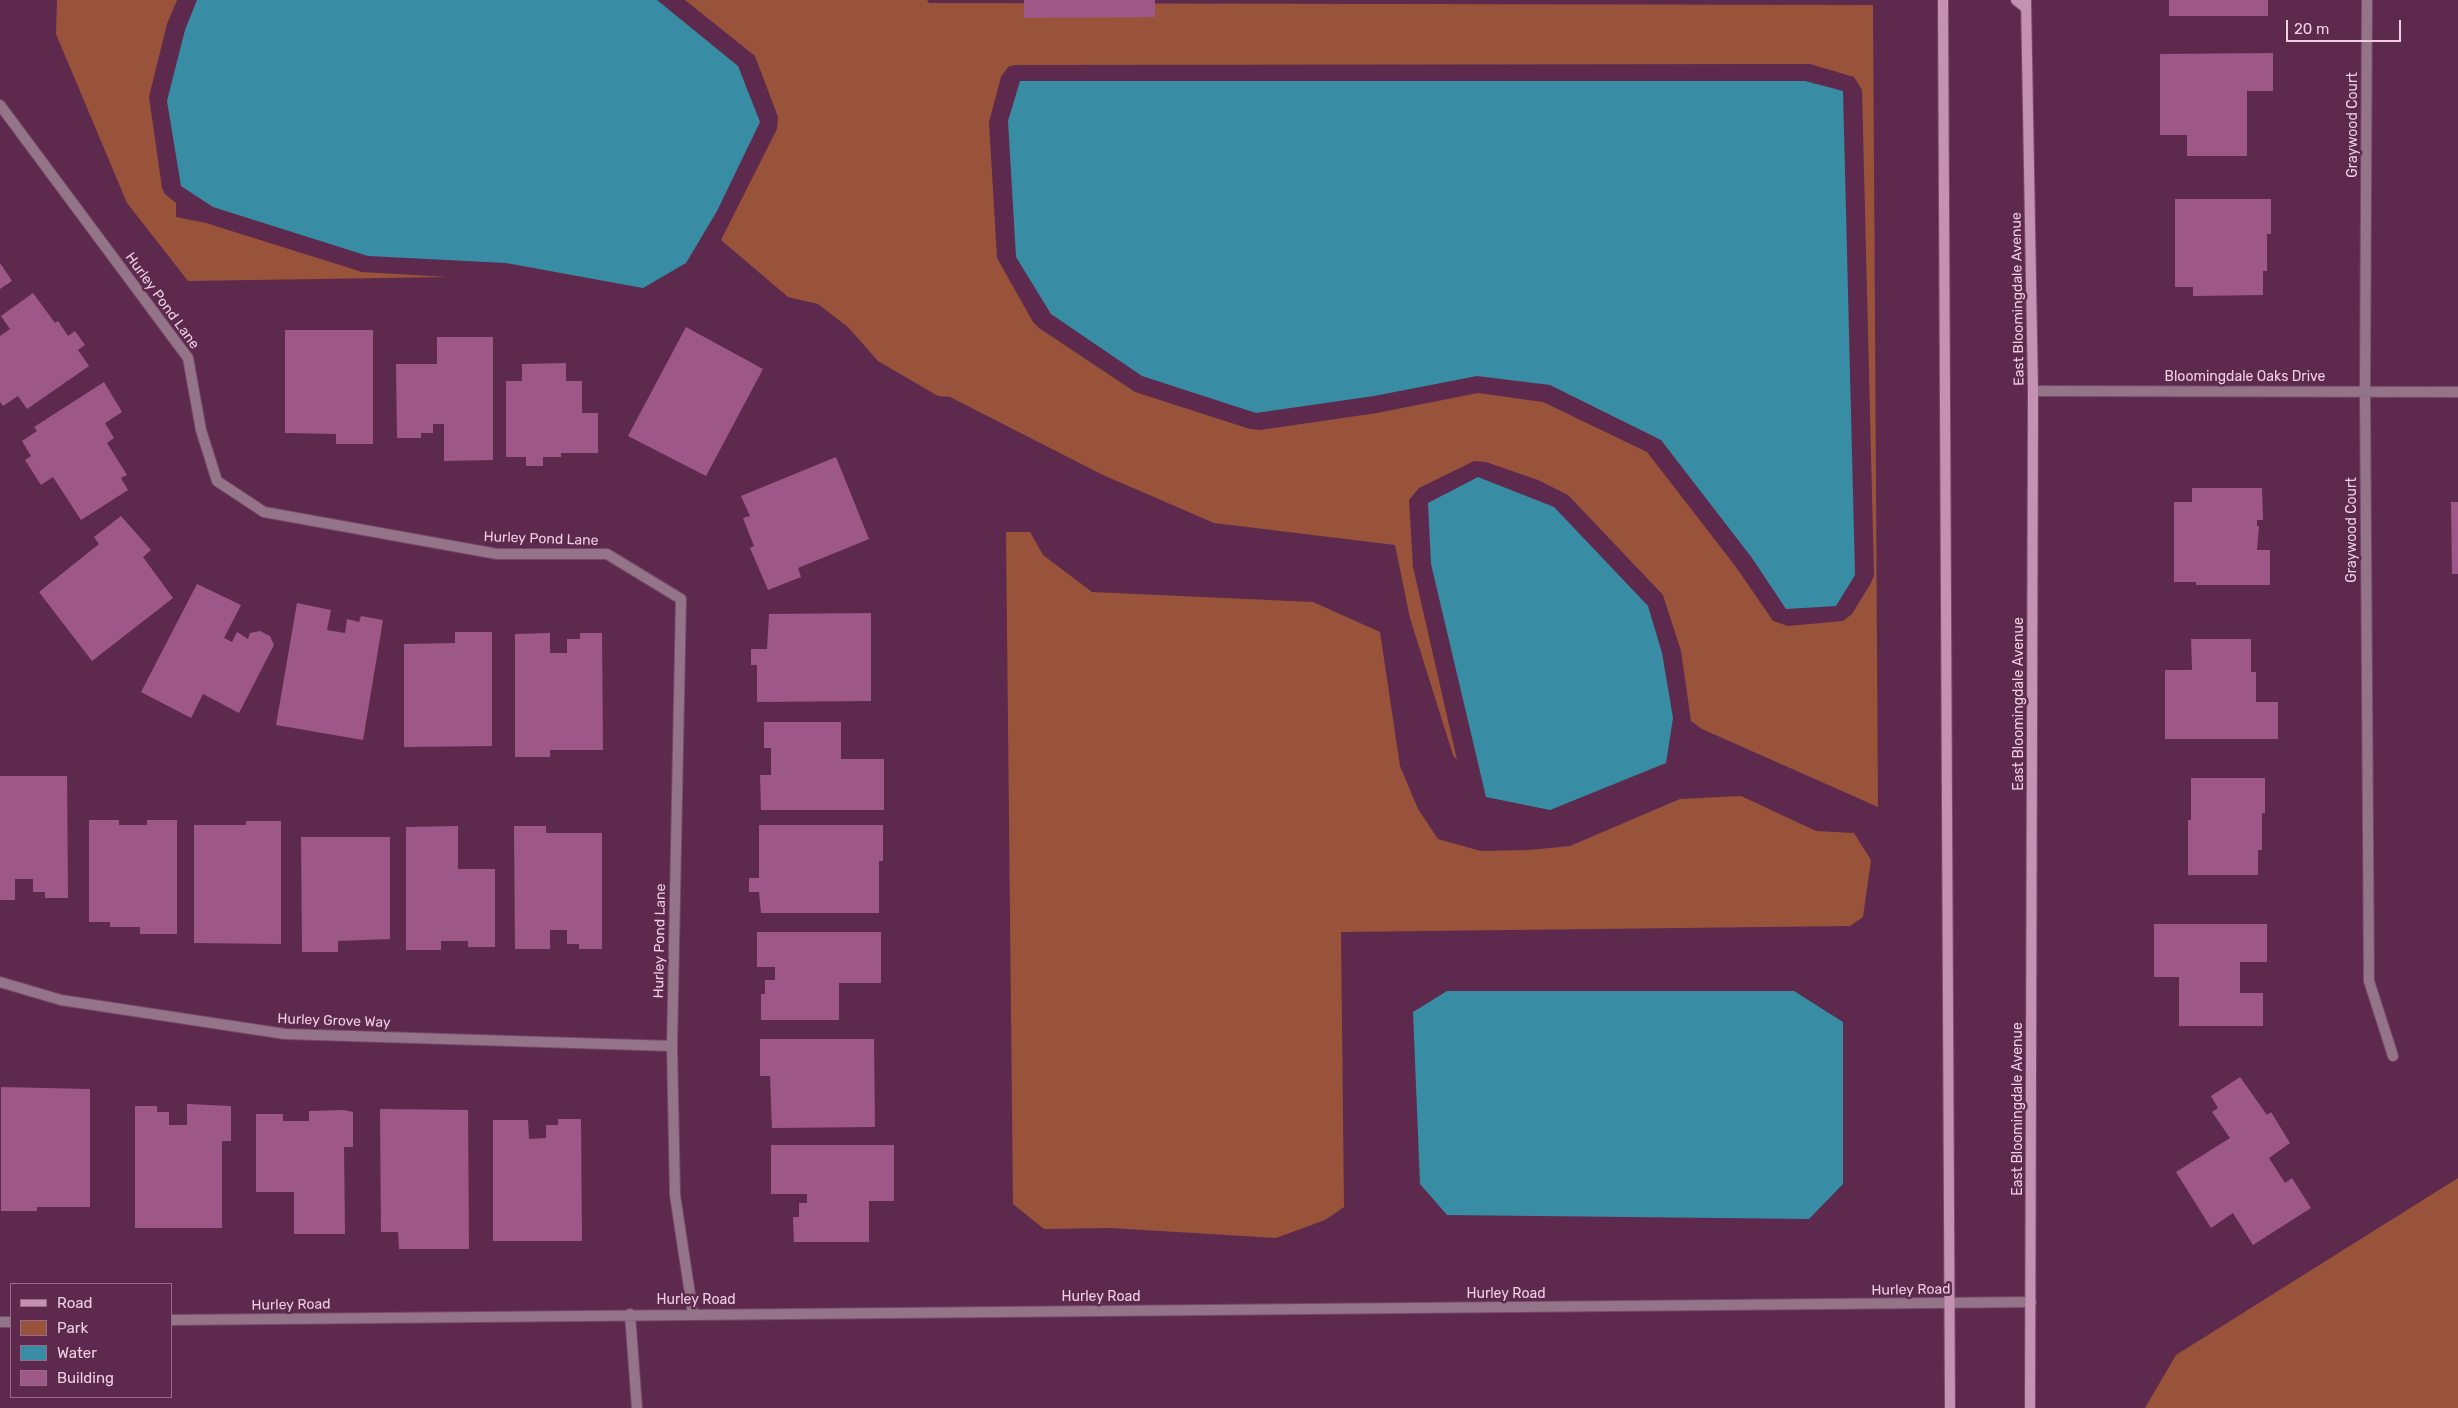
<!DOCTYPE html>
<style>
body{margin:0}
#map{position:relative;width:2458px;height:1408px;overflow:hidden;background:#5d2a4e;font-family:Rubik,sans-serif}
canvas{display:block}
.legend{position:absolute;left:10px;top:1283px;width:162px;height:115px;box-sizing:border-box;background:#5d2a4e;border:1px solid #976c89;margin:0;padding:6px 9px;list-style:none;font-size:15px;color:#eecfe2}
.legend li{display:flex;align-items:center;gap:10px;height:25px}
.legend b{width:25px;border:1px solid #976c89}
.scale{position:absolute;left:2286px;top:20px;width:115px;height:22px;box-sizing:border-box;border:2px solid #eecfe2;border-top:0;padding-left:6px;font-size:15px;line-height:18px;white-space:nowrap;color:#eecfe2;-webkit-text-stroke:4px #5d2a4e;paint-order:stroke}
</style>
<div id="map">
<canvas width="2458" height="1408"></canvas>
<ul class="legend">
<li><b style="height:6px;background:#c391b2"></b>Road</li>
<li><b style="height:14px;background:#99533a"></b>Park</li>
<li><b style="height:14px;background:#388da5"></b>Water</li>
<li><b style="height:14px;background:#9e5888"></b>Building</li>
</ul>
<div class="scale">20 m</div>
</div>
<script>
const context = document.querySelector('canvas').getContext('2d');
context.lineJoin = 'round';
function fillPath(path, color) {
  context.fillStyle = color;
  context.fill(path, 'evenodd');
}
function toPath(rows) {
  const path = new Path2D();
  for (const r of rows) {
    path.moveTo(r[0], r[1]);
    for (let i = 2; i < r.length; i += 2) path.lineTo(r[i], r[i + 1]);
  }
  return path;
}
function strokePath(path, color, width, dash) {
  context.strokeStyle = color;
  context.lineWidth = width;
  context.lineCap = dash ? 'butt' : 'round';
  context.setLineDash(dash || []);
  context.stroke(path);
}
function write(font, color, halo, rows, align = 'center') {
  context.font = font + ' Rubik,sans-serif';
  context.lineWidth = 5;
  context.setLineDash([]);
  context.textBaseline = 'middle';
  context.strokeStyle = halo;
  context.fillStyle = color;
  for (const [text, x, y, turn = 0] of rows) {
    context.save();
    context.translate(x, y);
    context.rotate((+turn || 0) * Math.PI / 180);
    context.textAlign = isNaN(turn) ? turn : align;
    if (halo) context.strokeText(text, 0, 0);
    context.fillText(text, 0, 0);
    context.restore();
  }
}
fillPath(toPath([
 [57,0,177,0,167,24,149,97,162,188,165,194,176,203,176,217,206,223,362,272,448,277,188,281,127,203,56,34],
 [685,0,927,0,929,3,1873,5,1878,807,1702,729,1691,721,1681,651,1663,595,1568,495,1538,480,1486,462,1474,461,1419,488,1409,500,1413,567,1457,760,1453,755,1410,618,1395,545,1214,523,1103,475,950,397,938,396,878,361,848,327,818,304,788,297,721,240,777,129,778,117,755,56],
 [1810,64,1854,77,1862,90,1874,575,1871,583,1852,614,1843,621,1788,626,1773,621,1736,567,1647,452,1543,402,1478,393,1377,413,1260,430,1250,429,1135,392,1039,328,1033,322,997,258,989,122,1001,77,1008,67,1014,65],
 [1006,532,1030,532,1043,555,1092,592,1313,602,1380,632,1400,766,1418,809,1438,839,1481,851,1529,850,1570,846,1680,799,1741,796,1816,831,1854,833,1871,860,1863,917,1850,926,1341,932,1344,1207,1325,1220,1276,1238,1111,1228,1044,1229,1013,1204],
 [2458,1178,2458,1408,2145,1408,2176,1355]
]), '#99533a');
fillPath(toPath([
 [197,0,657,0,738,66,760,122,717,211,686,263,643,288,506,263,368,256,213,207,181,186,167,101,185,30],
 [1020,81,1805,81,1843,91,1855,575,1836,606,1786,609,1752,558,1661,440,1550,385,1477,376,1374,396,1256,413,1142,376,1051,314,1016,257,1008,121],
 [1478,477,1554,507,1648,606,1662,653,1673,718,1666,763,1550,810,1486,797,1431,564,1428,503],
 [1447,991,1794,991,1843,1022,1843,1184,1809,1219,1447,1215,1420,1184,1413,1012]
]), '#388da5');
fillPath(toPath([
 [1024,0,1155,0,1155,17,1024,18],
 [2169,0,2268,0,2268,16,2169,16],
 [2273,53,2273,91,2247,91,2247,156,2187,156,2187,135,2160,135,2160,54],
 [2175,199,2271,199,2271,234,2267,234,2267,271,2263,271,2263,295,2193,296,2193,287,2175,287],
 [0,263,12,281,0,289],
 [33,293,55,323,58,321,68,336,75,331,85,345,78,350,89,366,27,409,18,396,3,406,0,402,0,336,10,329,1,316],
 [686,327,763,369,706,476,628,436],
 [285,330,373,330,373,444,336,444,336,434,285,433],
 [437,337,493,337,493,460,444,461,444,424,433,424,433,433,421,433,421,438,397,438,396,364,437,364],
 [566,363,566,381,582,381,582,413,598,413,598,453,561,453,561,457,543,457,543,466,526,466,526,457,506,457,506,381,522,381,522,364],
 [104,382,122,412,105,423,114,438,107,443,127,475,121,478,128,490,81,520,53,477,41,485,25,460,31,456,22,441,37,431,34,427],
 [836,457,869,539,798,568,801,577,768,590,750,548,754,546,743,518,750,516,741,496],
 [2192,488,2262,488,2263,520,2257,520,2257,526,2259,526,2257,550,2270,550,2270,585,2196,585,2196,582,2174,582,2174,502,2192,502],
 [2451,502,2458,502,2458,574,2452,574],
 [121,516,151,550,143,557,173,598,92,661,39,592,99,544,94,537],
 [197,584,241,605,224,638,232,642,237,632,248,639,250,633,260,631,270,636,274,645,239,713,203,694,191,718,141,692],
 [297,603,331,610,327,630,345,633,347,619,359,622,361,616,383,620,363,740,276,725],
 [871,613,871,701,757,702,757,665,751,665,751,649,767,649,769,614],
 [455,632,492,632,492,746,404,747,404,644,455,643],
 [550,633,550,653,567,653,567,639,580,639,580,633,602,633,603,750,550,750,550,757,515,757,515,634],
 [2191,639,2251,639,2251,672,2256,672,2256,702,2278,702,2278,739,2165,739,2165,670,2192,670],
 [764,722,841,722,841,759,884,759,884,810,761,810,760,775,771,775,771,748,764,748],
 [0,776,67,776,68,898,45,898,45,892,33,892,33,879,15,879,15,900,0,900],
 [2191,778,2265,778,2265,813,2262,813,2262,850,2258,850,2258,875,2188,875,2188,820,2191,820],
 [89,820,119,820,119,825,147,825,147,820,177,820,177,934,140,934,140,927,110,927,110,922,89,922],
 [246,821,281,821,281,944,194,943,194,825,246,825],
 [759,825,883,825,883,861,879,861,879,913,761,913,759,892,749,892,749,878,759,878],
 [458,826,458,869,495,869,495,947,468,947,468,941,441,941,441,950,406,950,406,827],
 [514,826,546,826,546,833,602,833,602,949,579,949,579,944,567,944,567,930,550,930,550,949,515,949],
 [301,837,390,837,390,939,338,941,338,952,302,952],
 [2154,924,2267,924,2267,962,2240,962,2240,993,2263,993,2263,1026,2179,1026,2179,977,2154,977],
 [757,932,881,932,881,983,839,983,839,1020,761,1020,761,994,765,994,765,980,775,980,775,967,757,967],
 [760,1039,874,1039,875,1127,772,1128,770,1076,760,1076],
 [2240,1077,2267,1115,2271,1112,2290,1143,2269,1158,2285,1183,2292,1178,2311,1208,2253,1245,2233,1213,2211,1228,2176,1172,2230,1138,2212,1112,2218,1108,2211,1096],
 [1,1087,90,1089,90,1207,37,1207,37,1211,1,1211],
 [187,1104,231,1106,231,1141,222,1141,222,1228,135,1228,135,1106,157,1106,157,1112,169,1112,169,1125,187,1125],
 [380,1109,468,1110,469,1249,399,1249,398,1232,381,1232],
 [344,1110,353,1112,353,1147,344,1147,345,1234,294,1234,294,1192,256,1192,256,1114,283,1114,283,1121,309,1121,309,1111],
 [558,1119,581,1119,582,1241,493,1241,493,1120,528,1120,529,1139,546,1138,546,1125,558,1125],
 [771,1145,894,1145,894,1201,869,1201,869,1242,794,1242,793,1217,799,1217,799,1203,807,1203,807,1194,771,1194]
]), '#9e5888');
const street = toPath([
 [2367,0,2365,391,2369,981,2393,1056],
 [0,105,188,358,201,430,217,481,264,512,497,554,607,554,681,599,672,1046,675,1195,693,1314],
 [2033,391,2458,392],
 [0,982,61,1000,285,1034,672,1046],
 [630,1314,637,1408],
 [171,1320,2031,1302],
 [0,1322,11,1322]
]);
const secondary = toPath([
 [1943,0,1950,1408],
 [2016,0,2026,8],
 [2026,0,2033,391,2030,1408]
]);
strokePath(street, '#774869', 12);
strokePath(secondary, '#774869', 12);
strokePath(street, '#947489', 10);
strokePath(secondary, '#c391b2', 10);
write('14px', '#eecfe2', '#5d2a4e', [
 ["Graywood Court",2353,125,-90],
 ["East Bloomingdale Avenue",2018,299,-91],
 ["Hurley Pond Lane",162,301,54],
 ["Bloomingdale Oaks Drive",2245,377],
 ["Graywood Court",2352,530,-90],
 ["Hurley Pond Lane",541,539,2],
 ["East Bloomingdale Avenue",2019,704,-90],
 ["Hurley Pond Lane",660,941,-89],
 ["Hurley Grove Way",334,1021,2],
 ["East Bloomingdale Avenue",2018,1109,-90],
 ["Hurley Road",1911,1290,-1],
 ["Hurley Road",1506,1294],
 ["Hurley Road",1101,1297],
 ["Hurley Road",696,1300],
 ["Hurley Road",291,1305,-1]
]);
</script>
